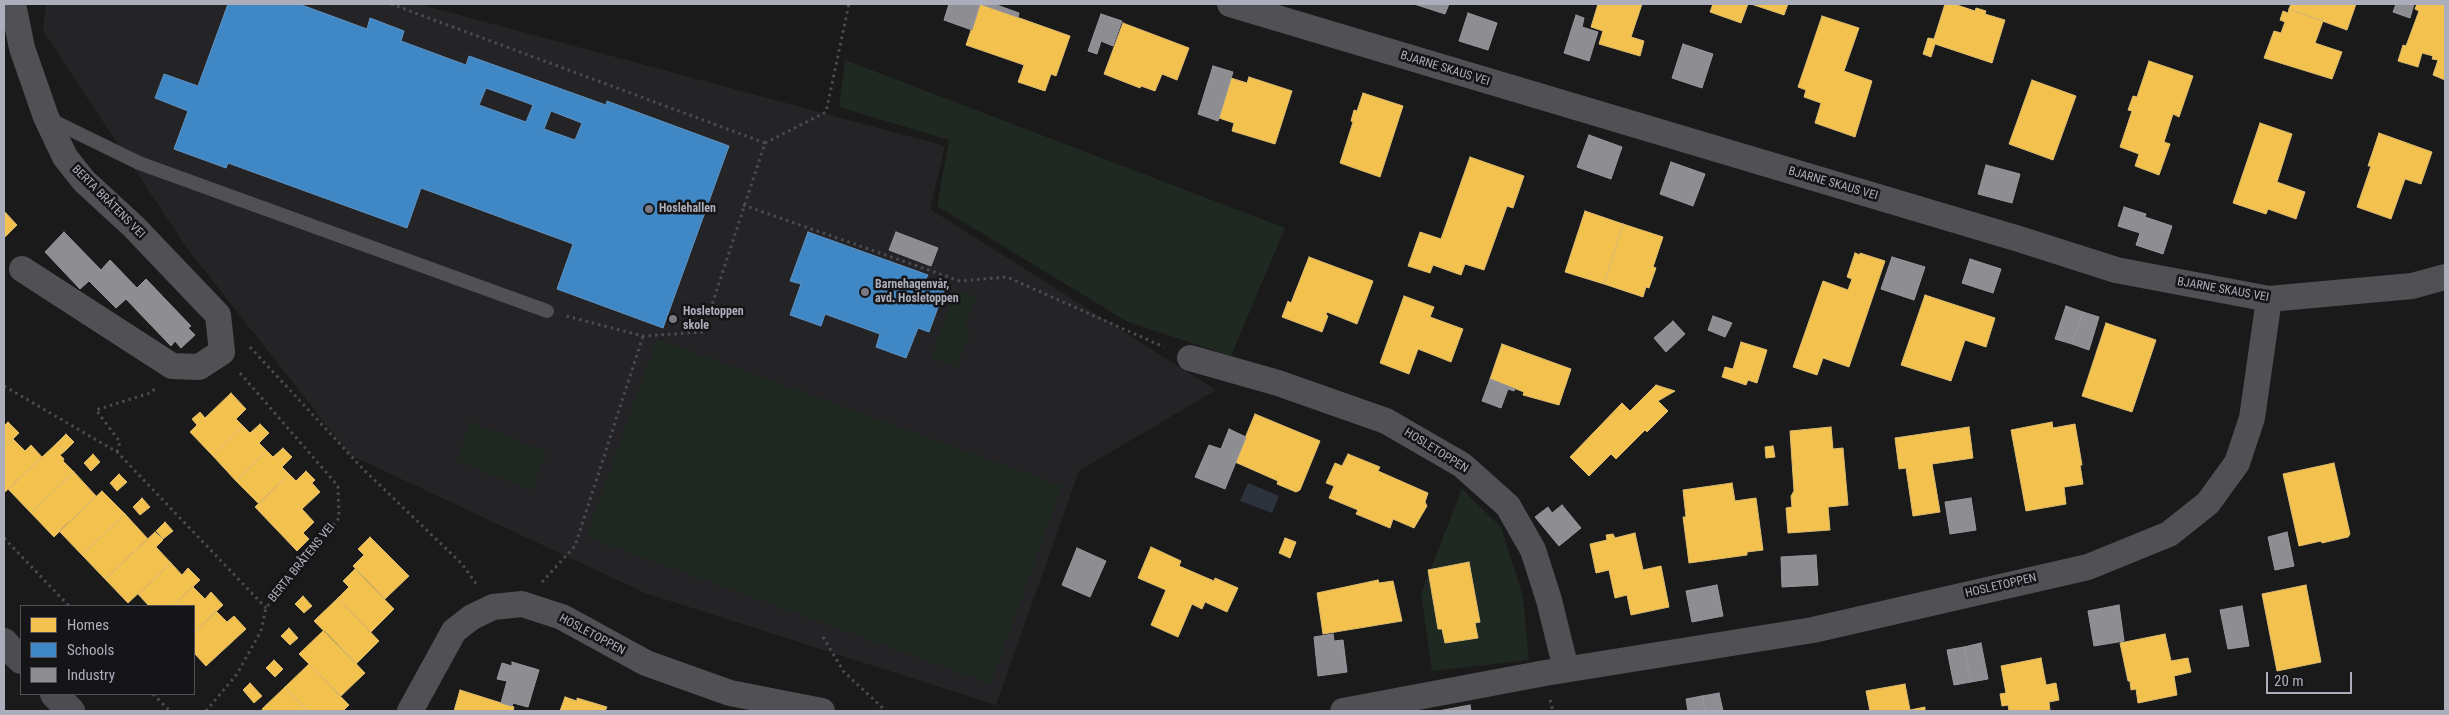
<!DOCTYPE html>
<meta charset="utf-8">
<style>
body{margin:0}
#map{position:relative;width:2449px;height:715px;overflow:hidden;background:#1a1a1b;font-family:"Roboto Condensed",sans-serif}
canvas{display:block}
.frame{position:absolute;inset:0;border:5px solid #acaebb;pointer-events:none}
.legend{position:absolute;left:20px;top:605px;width:175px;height:90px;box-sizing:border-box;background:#151417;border:1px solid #515259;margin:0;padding:6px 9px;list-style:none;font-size:15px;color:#acaebb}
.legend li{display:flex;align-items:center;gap:10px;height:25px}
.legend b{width:25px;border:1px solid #515259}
.scale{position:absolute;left:2266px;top:672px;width:86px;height:22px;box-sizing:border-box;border:2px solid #acaebb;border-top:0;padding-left:6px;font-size:15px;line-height:18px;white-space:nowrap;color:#acaebb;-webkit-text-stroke:4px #151417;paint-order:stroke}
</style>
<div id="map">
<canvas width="2449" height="715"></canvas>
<div class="frame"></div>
<ul class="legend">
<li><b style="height:14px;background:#f2c14e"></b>Homes</li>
<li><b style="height:14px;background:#3f88c5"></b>Schools</li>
<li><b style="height:14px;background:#8d8d92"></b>Industry</li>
</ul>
<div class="scale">20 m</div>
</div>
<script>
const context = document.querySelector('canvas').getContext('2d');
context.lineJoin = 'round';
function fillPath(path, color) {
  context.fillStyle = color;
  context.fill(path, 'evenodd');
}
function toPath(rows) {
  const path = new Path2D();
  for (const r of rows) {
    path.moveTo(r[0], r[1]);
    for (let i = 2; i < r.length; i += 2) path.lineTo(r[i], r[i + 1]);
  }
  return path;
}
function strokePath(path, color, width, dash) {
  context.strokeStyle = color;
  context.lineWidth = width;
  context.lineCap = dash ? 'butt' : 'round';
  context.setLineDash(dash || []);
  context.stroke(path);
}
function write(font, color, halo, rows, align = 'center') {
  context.font = font + ' "Roboto Condensed",sans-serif';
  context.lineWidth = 5;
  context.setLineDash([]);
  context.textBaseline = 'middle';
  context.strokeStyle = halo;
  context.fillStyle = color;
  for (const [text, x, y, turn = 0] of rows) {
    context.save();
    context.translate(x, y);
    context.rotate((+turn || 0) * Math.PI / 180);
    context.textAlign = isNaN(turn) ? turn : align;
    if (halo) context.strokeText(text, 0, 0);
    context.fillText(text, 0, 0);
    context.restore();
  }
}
fillPath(toPath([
 [46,4,419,4,945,146,930,209,1216,390,1079,471,996,705,645,593,350,455,186,247,43,31]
]), '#242427');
fillPath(toPath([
 [845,60,1285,228,1231,356,1128,322,937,206,949,140,839,107],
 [955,290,976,297,964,330,970,333,957,368,931,358],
 [657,339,1062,486,991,684,586,537],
 [471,422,547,452,532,490,456,461],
 [1462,489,1501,527,1523,597,1529,660,1432,671,1421,593]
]), '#202822');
fillPath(toPath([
 [1248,483,1279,496,1272,513,1240,501]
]), '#2d333d');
const homes = toPath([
 [980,4,1070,36,1056,76,1051,74,1045,91,1018,82,1024,65,966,45,980,4],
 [1598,4,1642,4,1631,37,1644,41,1640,56,1599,44,1603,31,1591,27,1598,4],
 [1713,4,1748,4,1741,23,1710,12,1713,4],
 [1751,4,1788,4,1784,15,1751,4],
 [1945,4,1954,4,1975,11,1976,8,1986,11,1985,14,2005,20,1992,63,1935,44,1931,57,1923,54,1928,38,1934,39,1945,4],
 [2291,4,2356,4,2347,30,2289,9,2291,4],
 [2417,4,2445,4,2445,80,2433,75,2438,60,2432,59,2433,56,2422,53,2418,67,2398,61,2403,45,2406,46,2419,11,2415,9,2417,4],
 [2289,9,2323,21,2315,43,2342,52,2332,79,2264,58,2274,31,2281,33,2285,22,2280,20,2283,11,2288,13,2289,9],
 [1822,16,1859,28,1844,71,1872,81,1855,137,1815,123,1821,103,1804,97,1806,90,1798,87,1822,16],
 [1123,23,1189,48,1177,80,1162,74,1155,91,1141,86,1140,88,1104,74,1123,23],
 [2149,61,2193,76,2179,117,2173,114,2164,142,2170,144,2159,175,2135,166,2139,154,2120,147,2132,111,2128,110,2133,96,2137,97,2149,61],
 [1249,77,1292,91,1275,144,1232,131,1234,123,1219,118,1231,78,1247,83,1249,77],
 [2032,80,2076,96,2053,160,2009,144,2032,80],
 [1363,93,1403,106,1380,177,1340,163,1353,122,1351,121,1354,110,1357,111,1363,93],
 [2260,123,2292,134,2277,182,2305,192,2296,219,2268,209,2266,214,2233,203,2260,123],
 [2379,133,2432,152,2421,184,2405,179,2391,219,2357,207,2371,166,2368,166,2379,133],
 [1470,157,1524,176,1513,208,1507,206,1484,270,1465,264,1461,275,1433,265,1430,273,1408,266,1420,232,1441,239,1470,157],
 [4,211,17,225,4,238,4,211],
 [1585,211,1623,224,1604,284,1565,272,1585,211],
 [1623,224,1663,237,1653,267,1656,268,1649,288,1646,287,1643,297,1604,284,1623,224],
 [1855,253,1860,255,1860,253,1885,261,1849,367,1823,358,1817,375,1793,367,1823,281,1848,290,1852,279,1847,277,1855,253],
 [1309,257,1373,281,1357,324,1327,312,1326,315,1328,316,1322,332,1282,317,1288,301,1291,303,1309,257],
 [1925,295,1995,318,1986,347,1965,340,1951,381,1901,365,1925,295],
 [1404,296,1434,307,1430,317,1463,329,1451,362,1418,349,1409,374,1380,363,1404,296],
 [2106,323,2156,340,2132,412,2082,396,2106,323],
 [1741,342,1767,350,1757,383,1748,380,1746,385,1722,377,1725,367,1733,369,1741,342],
 [1502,344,1571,369,1559,405,1523,395,1524,392,1490,379,1502,344],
 [1656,385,1675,391,1658,401,1668,411,1647,432,1645,430,1616,459,1611,454,1589,476,1570,457,1622,403,1630,411,1656,385],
 [231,393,246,409,236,419,243,426,213,456,190,432,197,425,192,419,200,412,205,418,231,393],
 [1255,414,1320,441,1300,490,1296,492,1277,484,1278,481,1235,462,1255,414],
 [8,422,19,433,4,448,4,426,8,422],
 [2052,422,2053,428,2075,424,2082,465,2080,465,2083,484,2064,487,2066,504,2026,511,2011,430,2052,422],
 [260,424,269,433,259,443,267,451,236,481,213,456,243,426,250,433,260,424],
 [1831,427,1833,449,1843,448,1848,505,1828,507,1830,530,1788,533,1786,508,1792,507,1791,496,1794,491,1790,431,1831,427],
 [1969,427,1973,458,1932,464,1940,512,1913,516,1906,468,1899,469,1895,438,1969,427],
 [66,434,74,442,65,451,57,443,66,434],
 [13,439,25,451,31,445,42,457,4,493,4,448,13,439],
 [57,443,65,451,60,455,64,459,63,461,74,472,31,513,8,489,57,443],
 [1773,446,1775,457,1766,458,1765,447,1773,446],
 [283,448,292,457,282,467,289,474,259,504,236,481,267,451,273,457,283,448],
 [93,454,100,462,91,471,84,463,93,454],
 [1348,454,1380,467,1378,471,1428,493,1425,502,1427,506,1414,528,1393,519,1390,528,1356,514,1358,510,1329,498,1334,486,1326,483,1335,463,1342,466,1348,454],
 [2334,463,2350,534,2348,537,2322,543,2321,541,2299,546,2283,474,2334,463],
 [306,471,315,480,312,483,320,492,302,509,314,522,303,533,309,539,297,551,255,507,289,474,296,481,306,471],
 [74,472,96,496,54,537,31,513,74,472],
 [119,474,127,482,117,491,110,483,119,474],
 [1732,483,1735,501,1756,498,1763,550,1747,552,1747,555,1689,563,1683,517,1686,517,1683,490,1732,483],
 [102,491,125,514,82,555,59,531,102,491],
 [142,498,150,507,140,515,133,507,142,498],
 [125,514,148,539,105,579,82,555,125,514],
 [165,522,173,531,163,539,156,531,165,522],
 [155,532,163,540,156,547,171,563,128,603,105,579,155,532],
 [1635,533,1643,570,1661,566,1669,607,1631,615,1627,595,1615,598,1609,570,1596,573,1590,544,1607,540,1606,535,1613,534,1615,538,1635,533],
 [370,537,409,576,385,599,353,566,364,555,358,549,370,537],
 [1285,538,1296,542,1290,558,1279,553,1285,538],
 [1151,547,1181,561,1179,566,1214,581,1215,578,1238,588,1227,612,1205,602,1202,609,1192,604,1178,637,1151,625,1166,590,1138,578,1151,547],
 [1469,562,1480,622,1475,623,1478,638,1445,643,1442,629,1438,629,1428,570,1469,562],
 [171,563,182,575,188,568,200,580,173,606,149,606,138,594,171,563],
 [355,569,394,609,371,632,338,598,349,587,343,581,355,569],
 [1378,580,1379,583,1393,581,1402,621,1323,634,1317,593,1378,580],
 [2306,585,2321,662,2277,671,2262,594,2306,585],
 [193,587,205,599,211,592,223,605,194,633,194,606,173,606,193,587],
 [303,596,312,606,304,613,295,604,303,596],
 [338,598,379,641,356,664,314,621,338,598],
 [216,611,227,622,234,616,246,629,206,666,194,653,194,633,216,611],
 [289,628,298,638,290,645,281,636,289,628],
 [324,630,365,673,341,696,299,654,324,630],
 [2165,634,2171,661,2188,658,2191,672,2174,676,2177,695,2138,703,2136,689,2131,690,2130,681,2128,681,2120,643,2165,634],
 [2041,658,2046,685,2056,683,2059,700,2049,702,2050,711,2009,711,2008,705,2002,706,2000,694,2006,693,2001,666,2041,658],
 [274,660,283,669,275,677,266,668,274,660],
 [309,664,349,705,343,711,308,711,285,687,309,664],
 [250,683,262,696,254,703,243,690,250,683],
 [1905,684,1910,710,1925,707,1925,711,1870,711,1866,691,1905,684],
 [285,687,308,711,263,711,262,709,285,687],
 [460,690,514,707,513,711,454,711,460,690],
 [565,697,577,701,577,698,607,707,605,711,560,711,565,697]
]);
fillPath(homes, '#f2c14e');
strokePath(homes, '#ddbb6f', 1);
const schools = toPath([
 [228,4,299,4,367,29,370,18,404,31,401,41,466,65,469,56,606,105,607,101,729,146,663,328,557,289,573,244,421,188,407,228,228,163,226,168,174,149,188,111,155,98,164,74,198,86,228,4],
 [486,88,533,105,526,122,479,105,486,88],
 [551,111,582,123,575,140,544,129,551,111],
 [808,232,928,275,924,283,944,291,929,332,918,328,906,358,876,347,880,334,825,314,821,326,790,315,801,284,790,281,808,232]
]);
fillPath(schools, '#3f88c5');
strokePath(schools, '#6093c2', 1);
const industry = toPath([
 [949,4,994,4,1019,13,1018,17,980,4,972,30,944,20,949,4],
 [1414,4,1449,4,1445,14,1414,4],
 [2396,4,2414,4,2410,18,2393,12,2396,4],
 [1468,13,1497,23,1488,50,1459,41,1468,13],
 [1101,14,1122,21,1113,46,1101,41,1097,54,1088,51,1101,14],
 [1576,15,1584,18,1582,27,1598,32,1589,61,1564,53,1576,15],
 [1683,44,1713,54,1702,88,1672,78,1683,44],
 [1213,66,1233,72,1218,121,1198,114,1213,66],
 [1589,135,1622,147,1611,179,1577,167,1589,135],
 [1671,162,1705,174,1693,206,1660,194,1671,162],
 [1986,165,2020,174,2012,203,1978,194,1986,165],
 [2124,207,2146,214,2145,217,2172,226,2163,254,2136,245,2140,233,2118,226,2124,207],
 [64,232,101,270,110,260,137,288,146,279,191,326,188,328,195,335,181,348,175,341,171,346,126,299,116,308,89,281,80,289,45,252,64,232],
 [896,232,938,248,931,266,889,250,896,232],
 [1892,257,1925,267,1914,300,1881,289,1892,257],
 [1970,259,2001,269,1993,293,1962,283,1970,259],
 [2066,306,2083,312,2072,344,2055,339,2066,306],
 [2083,312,2099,317,2089,350,2072,344,2083,312],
 [1713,316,1732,323,1725,337,1708,330,1713,316],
 [1673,321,1685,334,1666,352,1654,338,1673,321],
 [1490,379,1515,389,1514,391,1508,389,1501,408,1482,401,1490,379],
 [1229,429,1246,437,1225,489,1195,477,1209,445,1221,449,1229,429],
 [1971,498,1976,530,1950,534,1945,502,1971,498],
 [1562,505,1581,528,1559,546,1535,517,1548,507,1552,513,1562,505],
 [2287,532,2294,566,2275,570,2268,537,2287,532],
 [1077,548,1106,561,1090,597,1062,585,1077,548],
 [1816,555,1818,585,1782,587,1781,557,1816,555],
 [1717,585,1723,616,1692,622,1686,591,1717,585],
 [2119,605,2124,641,2094,646,2088,611,2119,605],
 [2242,606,2249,646,2228,649,2220,610,2242,606],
 [1333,634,1334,641,1343,640,1347,672,1318,676,1314,637,1333,634],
 [1981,643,1988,679,1971,682,1964,647,1981,643],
 [1964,647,1971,682,1954,685,1947,650,1964,647],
 [512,662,539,670,528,707,513,703,512,706,501,703,507,681,497,679,502,663,512,666,512,662],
 [1719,693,1723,711,1705,711,1702,696,1719,693],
 [1702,696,1705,711,1688,711,1686,699,1702,696],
 [1470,705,1471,711,1438,711,1470,705]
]);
fillPath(industry, '#8d8d92');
strokePath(industry, '#96979e', 1);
strokePath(toPath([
 [391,4,765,143,703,332,643,336,566,316],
 [765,143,826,112,849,4],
 [743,205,960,281,1007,277,1164,347],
 [250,347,364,470,462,564,477,585],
 [4,386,117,452,266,608],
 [117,452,120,442,96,410,150,393,155,389],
 [4,538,69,606],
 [542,582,575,546,643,336],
 [823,637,844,672,886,711],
 [153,694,170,711],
 [1550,700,1553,711],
 [206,711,237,674,261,631,266,608,339,518,338,486,240,373]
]), '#4b4b50', 3, [2.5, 4]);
strokePath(toPath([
 [49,119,139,163,547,311]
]), '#505055', 14);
strokePath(toPath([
 [13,4,22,48,46,117,65,157,84,181,134,227,218,315,222,352,199,367,172,366,22,269],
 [1230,4,2019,239,2116,270,2269,299,2412,286,2445,277],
 [1190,358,1278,383,1386,421,1462,465,1508,506,1533,550,1549,600,1566,669],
 [410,711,454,631,472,617,493,607,522,604,562,617,646,663,730,693,822,711],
 [1343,711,1545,673,1813,630,2088,567,2169,534,2208,503,2237,463,2252,418,2269,299]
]), '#505055', 26);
strokePath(toPath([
 [4,642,21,660],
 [54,694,71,711]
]), '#4d4d51', 28);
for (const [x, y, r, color] of [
 [649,209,5,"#797a83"],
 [865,292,5,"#797a83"],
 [673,319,5,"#797a83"]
]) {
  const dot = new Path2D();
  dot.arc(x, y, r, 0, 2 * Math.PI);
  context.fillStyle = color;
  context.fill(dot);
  strokePath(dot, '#151417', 2);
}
write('12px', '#acaebb', '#151417', [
 ["BJARNE SKAUS VEI",1445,69,17],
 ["BJARNE SKAUS VEI",1833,184,16],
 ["BERTA BRÅTENS VEI",108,202,45],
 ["BJARNE SKAUS VEI",2223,290,10],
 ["HOSLETOPPEN",1436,451,32],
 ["BERTA BRÅTENS VEI",302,563,-51],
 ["HOSLETOPPEN",2001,586,-13],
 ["HOSLETOPPEN",592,635,28]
]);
write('bold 12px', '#acaebb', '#151417', [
 ["Hoslehallen",659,209],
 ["Barnehagenvår,",875,285],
 ["avd. Hosletoppen",875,299],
 ["Hosletoppen",683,312],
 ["skole",683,326]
], 'left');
</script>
